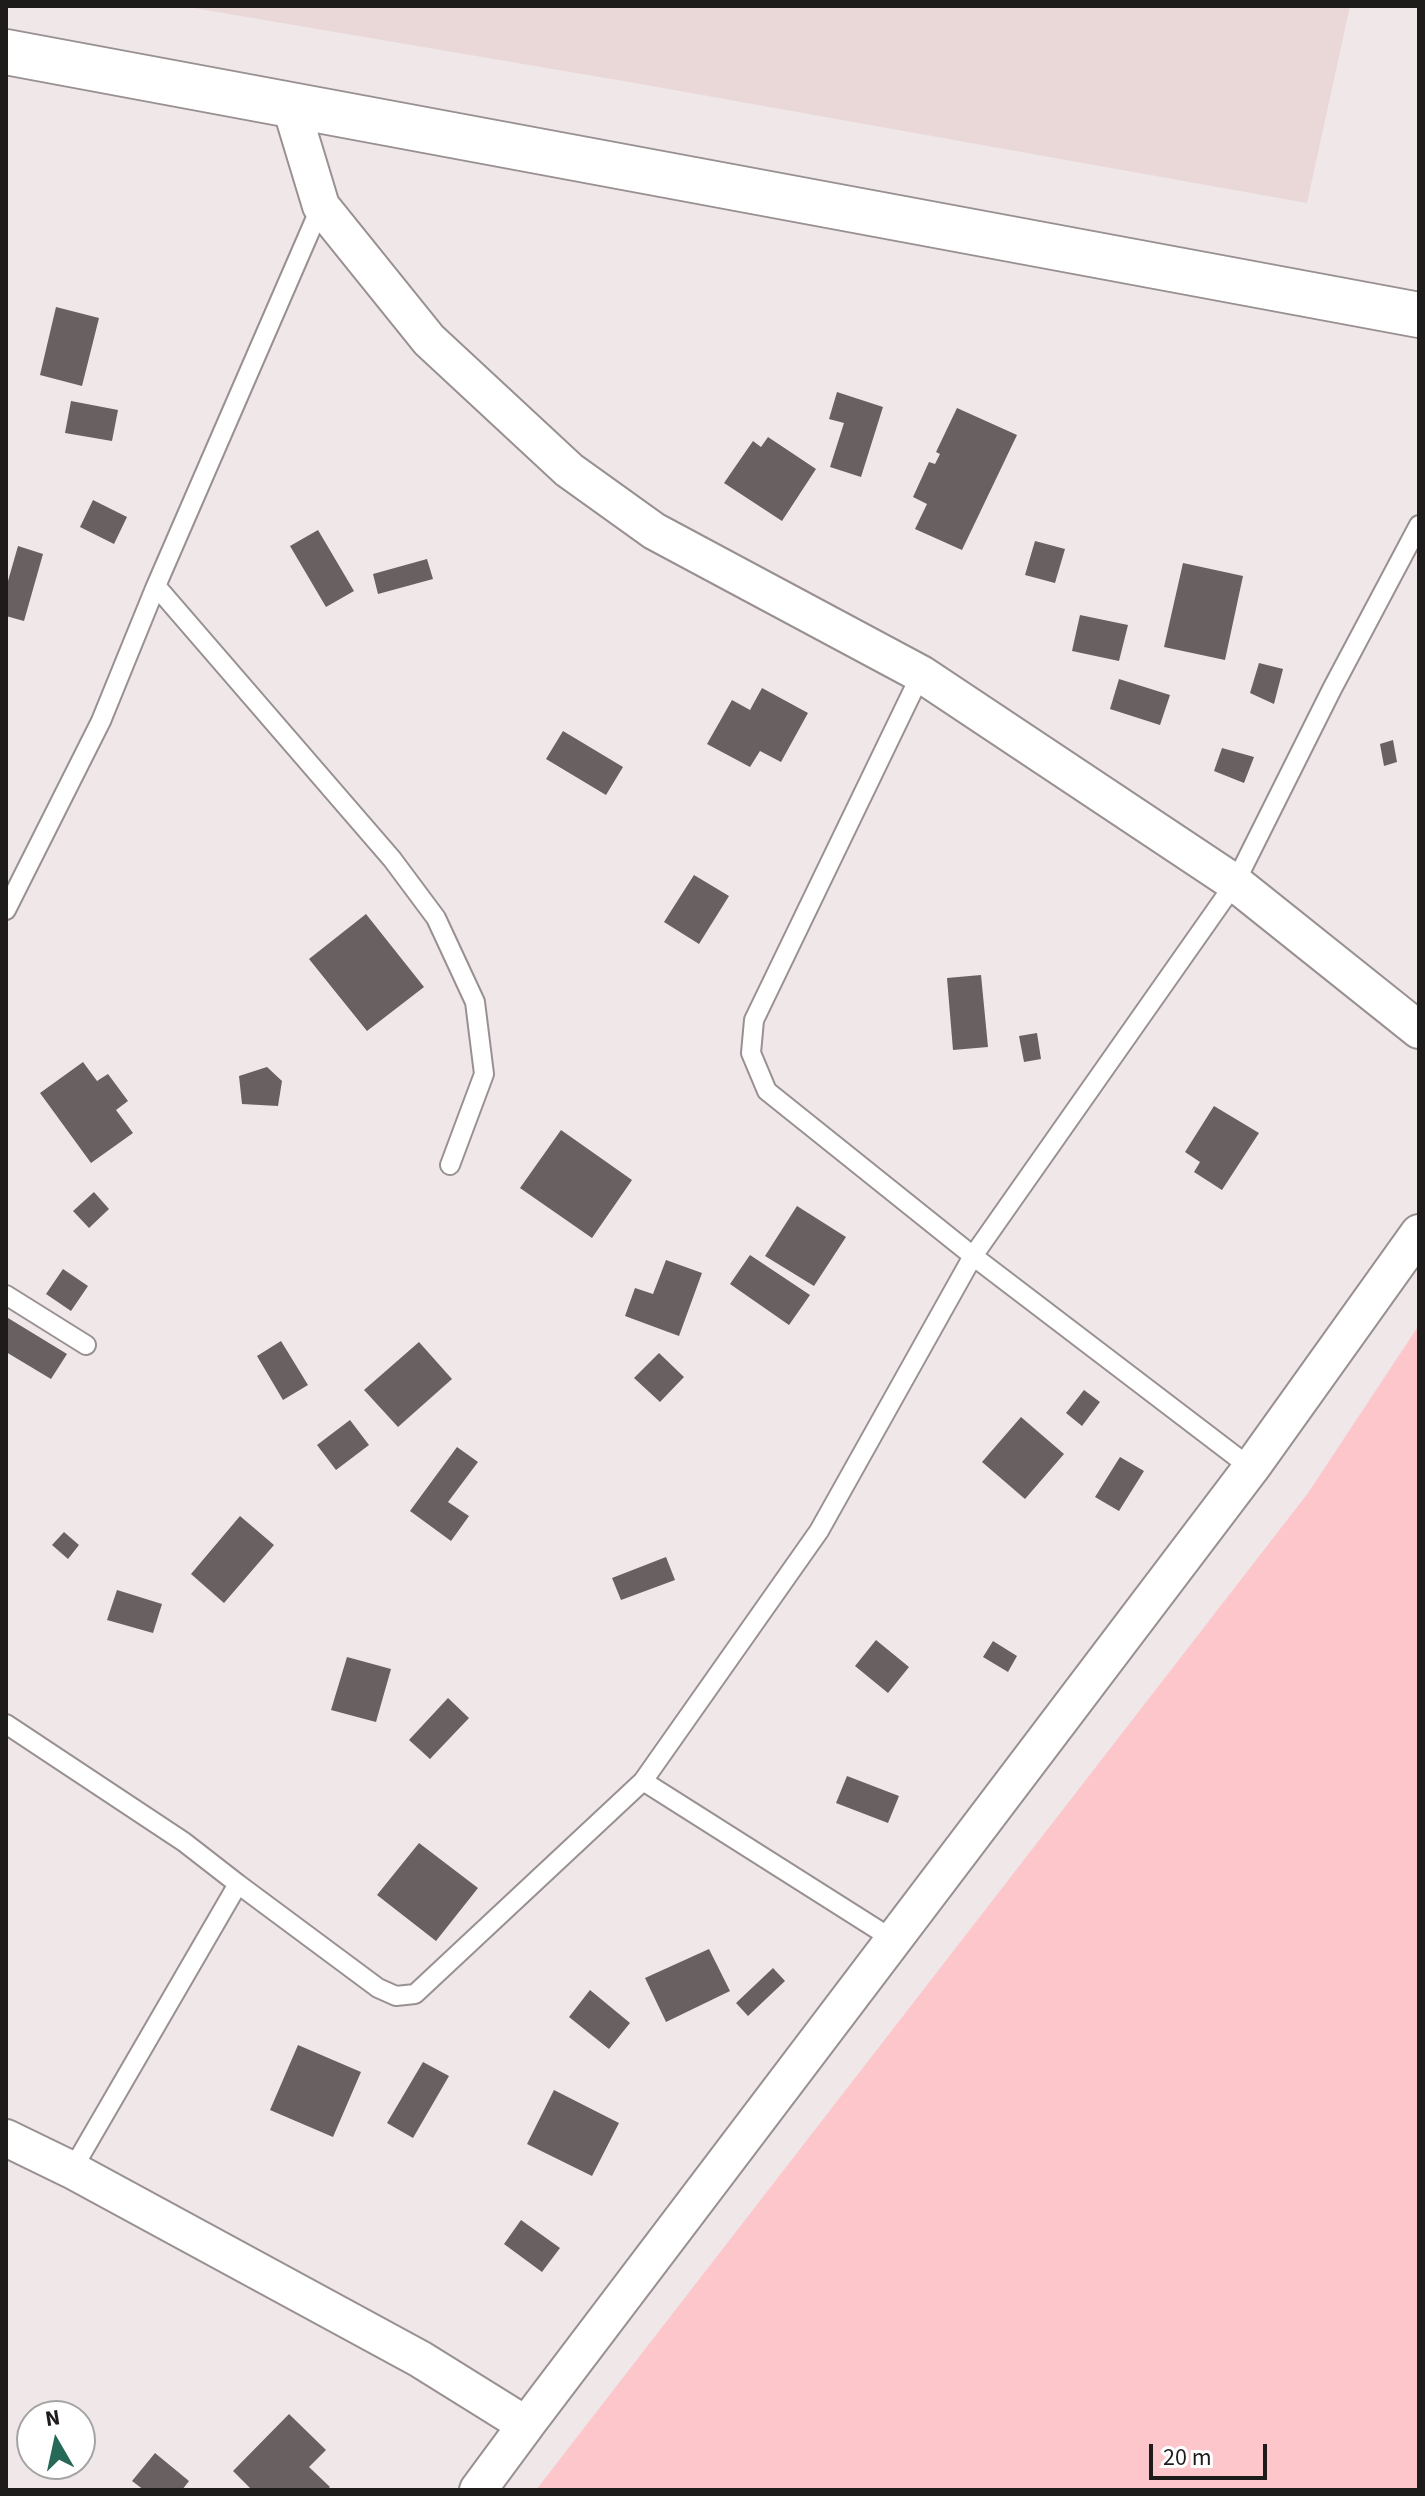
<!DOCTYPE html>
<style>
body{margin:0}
#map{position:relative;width:1425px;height:2496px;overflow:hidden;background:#f0e7e8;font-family:"Source Sans 3",sans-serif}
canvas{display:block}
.frame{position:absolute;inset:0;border:8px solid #1e1b1b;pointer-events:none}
.north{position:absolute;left:16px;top:2400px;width:80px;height:80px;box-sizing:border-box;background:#fff;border:2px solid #a5a4a4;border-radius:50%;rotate:351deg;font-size:22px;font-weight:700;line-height:32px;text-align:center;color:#1e1b1b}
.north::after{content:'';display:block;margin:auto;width:28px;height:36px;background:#276958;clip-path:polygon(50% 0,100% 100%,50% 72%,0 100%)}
.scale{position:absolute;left:1149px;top:2444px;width:118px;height:36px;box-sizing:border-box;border:4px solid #1e1b1b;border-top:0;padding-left:10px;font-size:24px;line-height:28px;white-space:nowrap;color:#1e1b1b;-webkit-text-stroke:6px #fff;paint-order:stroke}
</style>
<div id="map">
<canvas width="1425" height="2496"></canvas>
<div class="frame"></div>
<div class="north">N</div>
<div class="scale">20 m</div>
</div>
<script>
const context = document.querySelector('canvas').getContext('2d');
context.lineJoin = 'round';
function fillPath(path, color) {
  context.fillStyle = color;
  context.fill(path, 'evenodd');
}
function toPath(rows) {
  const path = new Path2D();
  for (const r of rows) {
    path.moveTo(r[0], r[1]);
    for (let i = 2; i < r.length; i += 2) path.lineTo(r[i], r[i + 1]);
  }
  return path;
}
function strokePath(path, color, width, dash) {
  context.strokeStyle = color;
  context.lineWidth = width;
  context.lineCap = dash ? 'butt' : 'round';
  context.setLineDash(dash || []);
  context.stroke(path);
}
fillPath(toPath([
 [182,6,1350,6,1307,203,635,83]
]), '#ead8d9');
fillPath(toPath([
 [1419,1325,1419,2490,536,2490,1308,1493]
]), '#fcc6cb');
fillPath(toPath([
 [56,307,99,318,82,386,40,375],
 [837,392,883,407,861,477,830,467,844,423,829,419],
 [71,401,118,410,112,441,65,433],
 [957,408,1017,435,962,550,915,529,927,504,913,497,929,462,935,464,940,454,936,452],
 [768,437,816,469,782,521,724,483,753,441,761,447],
 [93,500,127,517,114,544,80,527],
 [318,530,354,591,326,607,290,546],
 [1035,541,1065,549,1055,583,1025,575],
 [18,546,43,554,24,621,6,616,6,588],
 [427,559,433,579,378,594,373,574],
 [1183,563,1243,576,1225,660,1164,647],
 [1080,615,1128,625,1119,661,1072,651],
 [1259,663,1283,669,1274,704,1250,693],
 [1119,679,1170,695,1160,725,1110,709],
 [762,688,808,713,781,762,760,751,750,767,707,744,732,700,750,710],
 [563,731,623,767,606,795,546,759],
 [1393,740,1397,762,1384,766,1380,744],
 [1222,748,1254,757,1244,783,1214,771],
 [694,875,729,896,699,944,664,922],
 [366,914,424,987,367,1031,309,959],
 [981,975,988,1047,953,1050,947,978],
 [1037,1033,1041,1059,1024,1062,1019,1036],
 [83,1062,97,1081,108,1074,128,1101,116,1110,133,1133,91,1163,40,1093],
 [267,1067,282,1081,278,1106,242,1104,239,1076],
 [1214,1106,1259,1133,1222,1190,1194,1172,1200,1162,1185,1152],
 [561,1130,632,1180,592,1238,520,1188],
 [94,1192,109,1209,89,1228,73,1211],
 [797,1206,846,1237,814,1286,765,1256],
 [750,1255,810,1295,789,1325,730,1284],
 [666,1260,702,1273,679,1336,625,1316,635,1288,653,1294],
 [63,1269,88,1286,71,1311,46,1294],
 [8,1318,67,1354,51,1379,6,1352],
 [281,1341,308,1385,283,1400,257,1356],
 [419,1342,452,1379,398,1427,364,1390],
 [659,1353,684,1377,660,1402,634,1378],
 [1084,1390,1100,1402,1082,1426,1066,1413],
 [1021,1417,1064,1454,1025,1499,982,1462],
 [350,1420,369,1445,336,1470,317,1445],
 [457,1447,478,1462,448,1502,469,1516,451,1541,410,1511],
 [1120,1457,1144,1471,1119,1511,1095,1497],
 [240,1516,274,1545,224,1603,191,1574],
 [64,1532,79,1545,68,1559,52,1545],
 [666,1557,675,1580,621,1600,612,1578],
 [117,1590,162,1604,153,1633,107,1620],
 [876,1640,909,1667,888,1693,855,1666],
 [993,1641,1017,1656,1008,1672,983,1657],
 [347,1657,391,1669,376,1722,331,1710],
 [448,1698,469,1718,430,1759,409,1740],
 [847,1776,899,1796,888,1823,836,1803],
 [419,1843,478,1888,436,1941,377,1895],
 [709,1949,730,1991,666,2022,645,1978],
 [773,1968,785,1981,748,2016,736,2003],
 [590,1990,630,2023,609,2049,569,2017],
 [298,2045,361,2072,333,2137,270,2110],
 [423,2062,449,2076,413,2138,387,2123],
 [554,2090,619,2123,592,2176,527,2144],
 [521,2220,560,2248,542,2272,504,2244],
 [289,2414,326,2450,309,2467,330,2487,327,2490,252,2490,233,2471],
 [155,2453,189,2481,182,2490,144,2490,132,2481]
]), '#686061');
const service = toPath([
 [156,586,392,859,436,918,475,1002,484,1074,450,1165],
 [921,674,754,1020,751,1053,767,1091,973,1256,1251,1468],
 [6,910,101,721,156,586,321,206],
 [6,1295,86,1345],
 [6,1724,184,1842,238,1884],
 [643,1781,894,1940],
 [72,2170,238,1884,378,1988,396,1996,415,1994,643,1781,819,1531,973,1256,1235,883,1332,689,1419,525]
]);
const minor = toPath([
 [291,107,321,206,429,340,569,470,654,531,921,674,1235,883,1419,1030],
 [6,2138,72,2170,420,2359,526,2425,478,2490],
 [526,2425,1251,1468,1419,1233]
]);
const secondary = toPath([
 [6,52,1419,315]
]);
strokePath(service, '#999091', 22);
strokePath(minor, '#999091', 40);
strokePath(secondary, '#999091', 48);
strokePath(service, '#fff', 18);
strokePath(minor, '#fff', 36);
strokePath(secondary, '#fff', 44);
</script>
